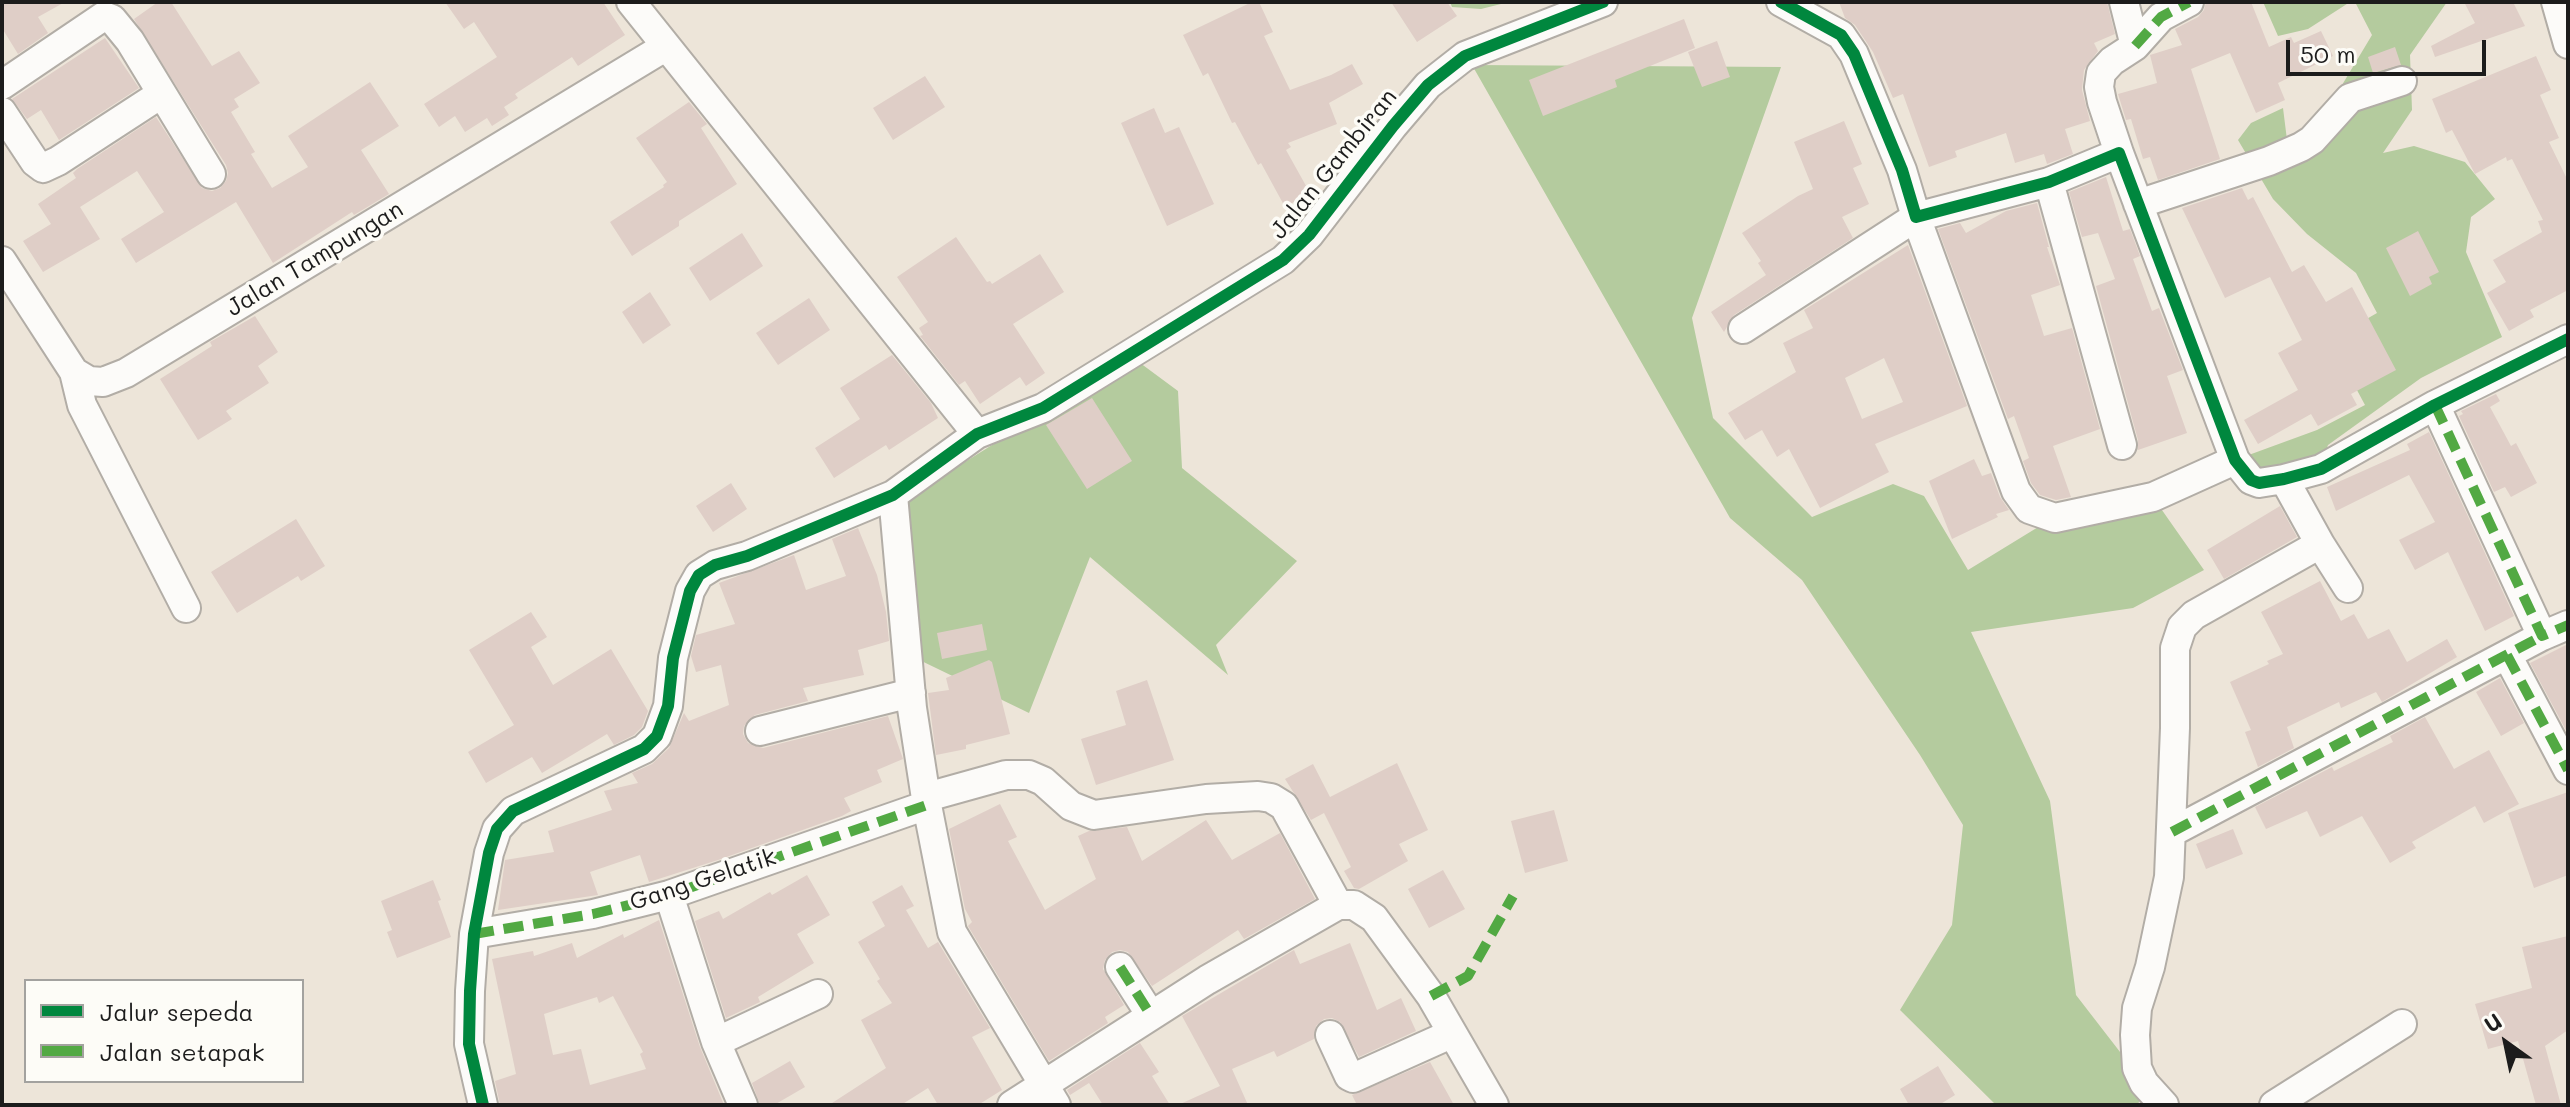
<!DOCTYPE html>
<style>
body{margin:0}
#map{position:relative;width:2570px;height:1107px;overflow:hidden;background:#ede5d9;font-family:Mali,sans-serif}
canvas{display:block}
.frame{position:absolute;inset:0;border:4px solid #1c1c1c;pointer-events:none}
.legend{position:absolute;left:24px;top:979px;width:280px;height:104px;box-sizing:border-box;background:#fdfcf7;border:2px solid #a3a29f;margin:0;padding:10px 14px;list-style:none;font-size:24px;color:#1c1c1c}
.legend li{display:flex;align-items:center;gap:16px;height:40px}
.legend b{width:40px;border:2px solid #a3a29f}
.north{position:absolute;left:2466px;top:1003px;width:80px;height:80px;-webkit-text-stroke:6px #fdfcf7;paint-order:stroke;rotate:327deg;font-size:22px;font-weight:700;line-height:32px;text-align:center;color:#1c1c1c}
.north::after{content:'';display:block;margin:auto;width:28px;height:36px;background:#1c1c1c;clip-path:polygon(50% 0,100% 100%,50% 72%,0 100%)}
.scale{position:absolute;left:2286px;top:40px;width:200px;height:36px;box-sizing:border-box;border:4px solid #1c1c1c;border-top:0;padding-left:10px;font-size:24px;line-height:28px;white-space:nowrap;color:#1c1c1c;-webkit-text-stroke:6px #fdfcf7;paint-order:stroke}
</style>
<div id="map">
<canvas width="2570" height="1107"></canvas>
<div class="frame"></div>
<ul class="legend">
<li><b style="height:10px;background:#00873e"></b>Jalur sepeda</li>
<li><b style="height:10px;background:#52a943"></b>Jalan setapak</li>
</ul>
<div class="north">U</div>
<div class="scale">50 m</div>
</div>
<script>
const context = document.querySelector('canvas').getContext('2d');
context.lineJoin = 'round';
function fillPath(path, color) {
  context.fillStyle = color;
  context.fill(path, 'evenodd');
}
function toPath(rows) {
  const path = new Path2D();
  for (const r of rows) {
    path.moveTo(r[0], r[1]);
    for (let i = 2; i < r.length; i += 2) path.lineTo(r[i], r[i + 1]);
  }
  return path;
}
function strokePath(path, color, width, dash) {
  context.strokeStyle = color;
  context.lineWidth = width;
  context.lineCap = dash ? 'butt' : 'round';
  context.setLineDash(dash || []);
  context.stroke(path);
}
function write(font, color, halo, rows, align = 'center') {
  context.font = font + ' Mali,sans-serif';
  context.lineWidth = 7;
  context.setLineDash([]);
  context.textBaseline = 'middle';
  context.strokeStyle = halo;
  context.fillStyle = color;
  for (const [text, x, y, turn = 0] of rows) {
    context.save();
    context.translate(x, y);
    context.rotate((+turn || 0) * Math.PI / 180);
    context.textAlign = isNaN(turn) ? turn : align;
    if (halo) context.strokeText(text, 0, 0);
    context.fillText(text, 0, 0);
    context.restore();
  }
}
fillPath(toPath([
 [1450,2,1509,2,1481,9,1452,7],
 [2263,2,2350,2,2308,29,2278,36],
 [2355,2,2447,2,2410,55,2412,110,2383,153,2414,146,2465,162,2495,199,2471,217,2466,252,2502,337,2421,378,2328,445,2320,468,2287,476,2235,460,2317,430,2365,405,2330,340,2377,313,2356,273,2307,234,2273,199,2238,140,2251,123,2283,108,2288,148,2339,90,2372,35],
 [1472,65,1781,67,1692,318,1713,418,1812,517,1893,484,1924,496,1968,570,2048,521,2157,503,2204,570,2133,608,1971,632,2050,801,2076,995,2144,1083,2138,1105,1996,1105,1900,1010,1952,925,1963,825,1920,755,1802,580,1730,518],
 [1132,357,1178,391,1182,468,1297,561,1216,645,1228,675,1090,557,1029,713,907,654,895,506]
]), '#b4cb9e');
fillPath(toPath([
 [2,2,65,2,38,17,48,33,18,54,2,28],
 [158,2,171,2,212,66,239,51,260,83,234,99,239,107,231,112,255,152,251,154,272,188,308,167,288,136,370,82,399,126,361,150,389,194,354,215,352,212,273,263,236,202,136,263,121,239,164,212,137,171,80,207,100,239,43,272,23,241,51,224,38,204,76,178,73,173,77,169,156,117,202,188,212,191,220,188,226,181,228,173,226,165,134,19],
 [445,2,603,2,625,35,578,66,572,57,515,94,518,98,504,107,509,115,492,126,487,118,465,132,455,116,439,127,424,104,497,57,474,22,464,29],
 [1252,2,1259,2,1273,32,1264,36,1290,90,1331,75,1352,64,1363,84,1329,103,1337,124,1288,143,1291,147,1286,150,1310,193,1285,207,1261,163,1258,165,1235,122,1232,123,1208,73,1203,76,1183,35],
 [1391,2,1447,2,1457,16,1417,42],
 [1839,2,2107,2,2115,34,2094,43,2098,51,2084,70,2082,90,2090,121,2065,129,2073,154,2047,164,2044,154,2015,163,2006,133,1955,151,1957,157,1929,167,1903,94,1893,98,1873,52,1855,25,1845,18],
 [2206,2,2251,2,2269,47,2291,37,2294,43,2321,31,2333,56,2278,83,2285,100,2256,113,2230,53,2191,69,2220,159,2158,180,2150,157,2143,159,2131,119,2126,120,2118,94,2157,83,2150,55,2182,45,2175,29,2198,17,2204,10],
 [2464,2,2513,2,2525,26,2435,57,2431,46,2475,23],
 [1684,19,1695,48,1615,80,1617,87,1543,116,1529,80],
 [105,38,139,88,59,140,41,110,27,119,12,99],
 [1717,41,1730,77,1702,87,1688,52],
 [2395,47,2401,65,2373,73,2368,57],
 [2536,56,2551,90,2540,95,2559,138,2549,142,2568,181,2568,290,2530,310,2534,317,2509,331,2487,293,2506,282,2493,260,2542,232,2538,221,2543,220,2512,159,2507,161,2506,157,2475,174,2452,130,2446,133,2432,99],
 [925,76,945,107,893,140,873,108],
 [689,102,707,124,701,128,737,184,679,221,679,226,632,256,610,222,664,187,663,185,667,182,636,138],
 [1154,108,1165,133,1179,127,1214,204,1167,226,1121,123],
 [1844,121,1862,164,1853,168,1869,204,1842,217,1853,238,1734,315,1724,332,1711,312,1766,275,1758,263,1761,261,1742,233,1798,196,1813,189,1794,142],
 [2106,177,2123,231,2130,229,2140,256,2133,259,2152,311,2159,308,2183,370,2167,376,2187,433,2138,450,2138,440,2096,286,2115,279,2098,233,2082,237,2069,192],
 [2242,188,2248,200,2253,197,2292,272,2304,265,2326,302,2352,287,2396,370,2351,394,2357,405,2318,426,2311,414,2258,444,2244,420,2298,390,2278,353,2302,340,2270,277,2225,298,2182,208],
 [2037,203,2049,247,2047,247,2060,285,2031,295,2044,336,2072,328,2100,429,2053,446,2071,497,2056,500,2040,495,2031,483,2023,461,2029,458,2014,416,2008,419,1938,229,1960,223,1966,233,2006,211],
 [2418,231,2439,272,2429,277,2432,284,2410,296,2386,248],
 [742,233,763,266,710,301,689,268],
 [956,237,987,282,990,281,992,284,1040,254,1064,292,1013,324,1045,373,1026,386,1020,377,980,404,965,381,959,385,920,336,923,335,919,328,928,322,897,277],
 [1908,245,1967,406,1875,444,1889,472,1820,508,1789,449,1777,457,1762,430,1745,440,1728,413,1796,372,1783,343,1813,328,1804,310],
 [1884,358,1903,402,1862,419,1845,378],
 [650,292,671,325,643,344,622,312],
 [809,298,830,330,778,365,756,333],
 [255,316,278,352,258,366,269,383,226,411,232,419,198,440,160,379,212,346,210,342],
 [892,355,931,403,938,418,889,450,886,445,834,478,815,448,860,419,840,388],
 [2496,394,2500,401,2490,407,2511,446,2516,443,2537,483,2511,497,2505,487,2494,492,2459,416,2463,414,2461,411],
 [1092,398,1132,461,1087,489,1046,425],
 [2429,432,2514,616,2485,631,2448,552,2415,570,2399,540,2435,522,2409,475,2336,511,2327,487,2410,450,2407,444],
 [1974,459,1982,476,1991,473,2000,497,2009,510,1996,514,1998,517,1952,539,1929,481],
 [731,483,747,509,713,532,696,506],
 [2280,506,2297,537,2224,579,2207,550],
 [296,519,325,566,301,581,298,576,237,613,211,572],
 [858,528,877,575,886,612,889,641,858,650,864,675,803,688,808,701,755,715,744,726,743,734,748,743,763,748,888,716,903,759,877,770,882,782,844,798,851,811,842,816,718,860,649,882,640,855,590,872,598,895,498,910,505,860,554,852,548,831,612,810,604,791,638,783,632,773,652,764,669,748,684,713,689,721,729,705,721,665,696,672,691,656,696,635,735,624,719,583,794,555,806,590,846,576,832,539],
 [2320,581,2341,621,2354,614,2368,639,2389,629,2407,662,2447,639,2457,657,2382,702,2376,692,2341,708,2339,702,2287,727,2294,748,2258,767,2245,732,2251,730,2230,682,2269,664,2267,661,2283,654,2261,612],
 [531,612,547,637,531,647,553,685,611,649,648,711,642,727,634,735,614,745,607,734,542,773,532,757,486,783,468,752,514,725,469,650],
 [982,624,987,650,942,659,937,633],
 [2568,644,2568,734,2530,663],
 [989,660,992,662,1010,734,966,745,966,749,936,755,928,693,949,690,946,678],
 [2500,678,2524,723,2501,736,2476,692],
 [1147,680,1174,760,1096,785,1081,739,1126,725,1116,691],
 [2425,717,2454,769,2489,750,2519,804,2484,823,2475,806,2412,842,2416,848,2390,863,2362,816,2320,837,2307,811,2266,829,2255,807,2332,767,2334,771,2393,742,2390,736],
 [1397,763,1428,830,1399,844,1408,861,1359,889,1354,888,1344,871,1351,867,1324,813,1311,820,1285,779,1313,764,1330,797],
 [2568,792,2568,875,2534,888,2508,813],
 [1000,804,1017,837,1008,841,1045,910,1096,879,1078,836,1089,831,1127,827,1142,861,1206,820,1232,860,1280,833,1315,899,1244,939,1238,930,1152,986,1128,952,1120,950,1112,952,1105,960,1103,969,1124,1005,1105,1017,1108,1023,1049,1061,968,926,972,922,965,909,949,829],
 [1554,810,1568,861,1525,873,1511,821],
 [2233,829,2243,854,2206,869,2196,844],
 [1443,870,1465,909,1429,928,1408,889],
 [807,875,830,915,797,934,814,963,758,997,760,1002,726,1018,695,921,719,911,723,919,770,892,772,895],
 [433,880,441,900,438,901,451,937,397,958,387,932,392,930,381,901],
 [902,885,914,906,906,910,928,948,938,942,990,1028,972,1037,1002,1090,978,1105,938,1105,928,1088,901,1105,829,1105,886,1068,861,1020,892,1003,877,981,880,979,858,942,885,926,872,902],
 [659,920,700,1047,724,1105,543,1105,542,1103,500,1105,495,1081,516,1074,492,959,533,951,534,956,572,943,577,958,623,934,624,938],
 [613,996,643,1052,640,1054,646,1069,590,1085,581,1049,553,1055,544,1014,597,997,599,1003],
 [2568,936,2568,1030,2545,1046,2561,1105,2536,1105,2518,1041,2488,1049,2475,1004,2532,988,2522,947],
 [1350,943,1377,1010,1401,998,1416,1031,1359,1057,1340,1022,1332,1018,1324,1019,1316,1026,1314,1039,1277,1057,1274,1051,1232,1069,1248,1105,1178,1105,1220,1086,1182,1016,1294,950,1300,964],
 [1140,1043,1159,1072,1152,1076,1170,1105,1103,1105,1089,1083,1070,1095,1067,1090],
 [790,1061,805,1087,774,1105,760,1105,752,1083],
 [1430,1062,1454,1105,1357,1105,1352,1095],
 [1938,1066,1955,1095,1939,1105,1909,1105,1900,1089]
]), '#dfcec7');
const minor = toPath([
 [631,2,977,434],
 [1781,2,1841,35,1854,54,1902,170,1916,217,2049,182,2119,153,2235,460,2251,480,2259,483,2284,479,2321,469,2435,405,2568,339],
 [2556,2,2568,44],
 [2135,46,2161,17,2189,2],
 [2,85,104,16,112,19,130,41,211,174],
 [2,112,35,162,43,168,58,161,161,94],
 [2119,153,2102,102,2099,87,2101,73,2112,61,2135,46,2124,2],
 [2049,182,2122,445],
 [2138,204,2269,161,2301,147,2312,140,2350,98,2402,81],
 [2,261,74,372,89,381,103,382,126,373,665,47],
 [1743,329,1916,217,2016,491,2029,509,2055,518,2153,497,2235,460],
 [74,372,82,405,186,608],
 [2435,405,2542,636,2568,625],
 [893,495,912,708,927,805,952,932,1056,1105],
 [2320,544,2348,588],
 [2507,655,2568,770],
 [760,731,911,693],
 [927,797,1006,775,1029,775,1043,781,1071,806,1094,815,1206,799,1258,796,1271,798,1284,806,1338,905],
 [2172,832,2542,636],
 [669,895,716,1042,743,1105],
 [474,934,593,914,669,895,927,805],
 [1120,967,1150,1014],
 [1330,1035,1349,1076,1353,1078,1451,1034],
 [716,1042,818,994],
 [483,1105,469,1044,470,991,474,934,489,853,497,829,513,811,644,749,657,736,668,706,673,658,690,591,699,575,715,565,747,556,893,495,977,434,1043,408,1283,260,1309,235,1393,126,1428,85,1465,56,1603,2],
 [1012,1105,1207,980,1338,905,1354,905,1374,918,1431,996,1494,1105],
 [2164,1105,2144,1083,2137,1068,2135,1035,2137,1008,2150,967,2169,877,2175,728,2175,648,2182,627,2194,615,2320,544,2284,479],
 [2274,1105,2402,1024]
]);
strokePath(minor, '#b2ada6', 32);
strokePath(minor, '#fcfbf9', 28);
strokePath(toPath([
 [2135,46,2161,17,2189,2],
 [2435,405,2542,636,2568,625],
 [2507,655,2568,770],
 [2172,832,2542,636],
 [474,934,593,914,669,895,927,805],
 [1120,967,1150,1014],
 [1431,996,1468,976,1513,896]
]), '#52a943', 10, [20, 10]);
strokePath(toPath([
 [1781,2,1841,35,1854,54,1902,170,1916,217,2049,182,2119,153,2235,460,2251,480,2259,483,2284,479,2321,469,2435,405,2568,339],
 [483,1105,469,1044,470,991,474,934,489,853,497,829,513,811,644,749,657,736,668,706,673,658,690,591,699,575,715,565,747,556,893,495,977,434,1043,408,1283,260,1309,235,1393,126,1428,85,1465,56,1603,2]
]), '#00873e', 12);
write('24px', '#1c1c1c', '#fdfcf7', [
 ["Jalan Gambiran",1334,164,-51],
 ["Jalan Tampungan",315,259,-31],
 ["Gang Gelatik",703,880,-18]
]);
</script>
